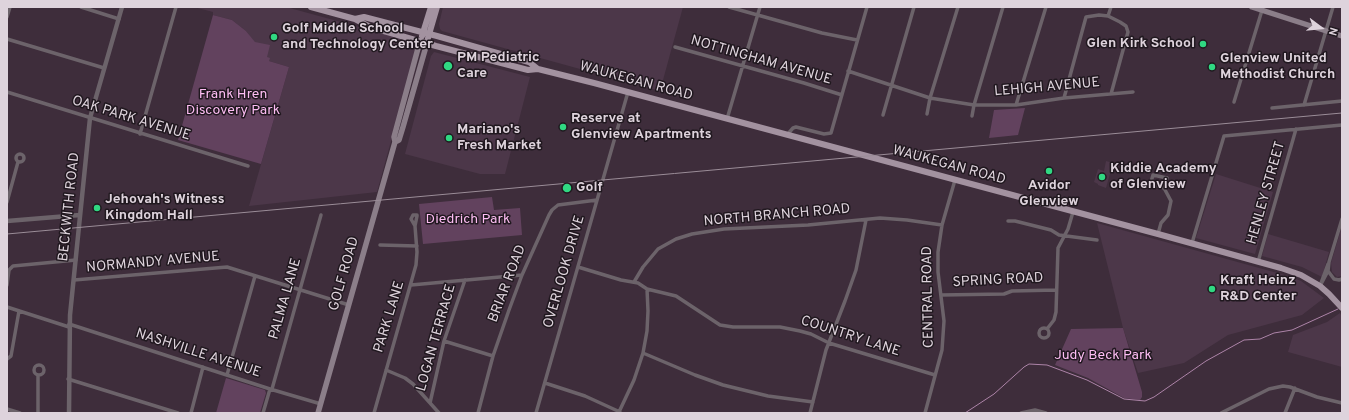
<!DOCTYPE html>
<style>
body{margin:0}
#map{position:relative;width:1349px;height:420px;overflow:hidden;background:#3e2d3b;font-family:Overpass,sans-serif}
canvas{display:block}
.frame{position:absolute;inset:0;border:8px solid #ded3dc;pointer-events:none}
.north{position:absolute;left:1301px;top:8px;width:40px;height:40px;-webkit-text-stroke:3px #20181f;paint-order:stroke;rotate:106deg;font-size:11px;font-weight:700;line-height:16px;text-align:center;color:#ded3dc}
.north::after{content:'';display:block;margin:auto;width:14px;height:18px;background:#ded3dc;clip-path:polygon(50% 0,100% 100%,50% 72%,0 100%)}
</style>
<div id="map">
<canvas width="1349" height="420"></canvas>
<div class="frame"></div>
<div class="north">N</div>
</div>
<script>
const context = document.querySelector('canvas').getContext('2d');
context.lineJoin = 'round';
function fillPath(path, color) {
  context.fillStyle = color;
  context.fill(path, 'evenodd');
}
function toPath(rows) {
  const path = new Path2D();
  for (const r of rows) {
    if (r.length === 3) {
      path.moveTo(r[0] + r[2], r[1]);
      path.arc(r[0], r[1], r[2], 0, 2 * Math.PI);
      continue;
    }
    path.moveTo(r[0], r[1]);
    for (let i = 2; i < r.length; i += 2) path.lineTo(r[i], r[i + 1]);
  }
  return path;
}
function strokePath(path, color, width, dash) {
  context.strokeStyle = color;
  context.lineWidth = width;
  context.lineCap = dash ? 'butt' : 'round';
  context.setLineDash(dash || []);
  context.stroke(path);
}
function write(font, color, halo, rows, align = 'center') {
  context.font = font + ' Overpass,sans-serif';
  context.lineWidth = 3;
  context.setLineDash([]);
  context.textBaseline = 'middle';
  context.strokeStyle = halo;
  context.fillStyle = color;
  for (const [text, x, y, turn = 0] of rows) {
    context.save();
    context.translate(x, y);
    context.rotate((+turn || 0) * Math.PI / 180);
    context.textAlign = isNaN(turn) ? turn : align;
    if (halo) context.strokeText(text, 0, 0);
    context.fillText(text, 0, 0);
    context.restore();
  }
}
fillPath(toPath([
 [194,7,286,7,418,43,377,192,249,206,289,67,269,61,246,31,232,20,213,15,213,12],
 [443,7,683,7,660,91,442,31,440,29,439,24],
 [434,52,530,77,505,174,480,174,405,154,431,56],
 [1106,161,1113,163,1106,188,1098,185,1098,184,1094,182,1098,169,1104,171],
 [1216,174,1273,192,1255,254,1196,238],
 [1097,223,1288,276,1301,281,1324,298,1302,315,1228,335,1184,363,1138,373,1123,328],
 [1342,226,1342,276,1337,277,1332,272,1331,263],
 [1268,234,1329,252,1322,277,1302,267,1262,256],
 [1340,313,1342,317,1342,367,1288,352,1293,335,1327,322]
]), '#4c3749');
fillPath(toPath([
 [213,15,232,20,246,31,255,42,270,45,267,57,270,58,269,61,289,67,261,164,178,140],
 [1025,108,1018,135,989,138,994,110],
 [492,197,494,210,520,208,522,235,423,244,419,204],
 [1123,328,1142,392,1142,397,1140,400,1124,398,1088,378,1055,365,1071,329],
 [226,378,265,390,266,393,260,413,216,413]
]), '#62425e');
strokePath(toPath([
 [965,413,994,394,1024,367,1029,364,1047,365,1087,380,1124,399,1145,401,1154,397,1206,361,1244,340,1260,339,1274,333,1292,330,1338,309]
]), '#ad84a8', 1);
strokePath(toPath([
 [81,7,119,19],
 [729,7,822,33,857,40],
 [1108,16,1111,7],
 [7,17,10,7],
 [7,39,104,68],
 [675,47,804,83,842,95],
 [848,71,930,98,974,105,1016,105,1064,98,1133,92],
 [7,92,248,166],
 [1064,98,1086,17,1099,15,1108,16,1120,22,1126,26,1128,32,1111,94],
 [1234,102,1263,7],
 [1016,105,1046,7],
 [1304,105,1333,7],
 [1272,108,1342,101],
 [927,114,930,98,958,7],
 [883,115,914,7],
 [972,116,974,105,1003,7],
 [727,119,760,7],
 [140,134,176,7],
 [787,135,793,128,796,127,824,134,831,133,867,7],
 [20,158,4],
 [7,202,18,162],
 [1008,221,1015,221,1051,230,1059,235,1097,240],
 [1158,234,1161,223,1168,215,1171,201,1164,188,1167,178,1153,175,1151,182,1152,184,1164,188],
 [1192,243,1224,136,1342,125],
 [380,245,417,246],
 [1258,262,1296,129],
 [578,267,621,280,638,283,647,289,676,296,720,325,733,327,780,327,800,331,811,334,829,343,935,375],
 [1328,271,1334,279,1339,280,1342,279],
 [74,280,227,267,349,305],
 [634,282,643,267,658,249,676,239,692,234,724,229,808,225,880,218,907,220,942,225],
 [1321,283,1328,264],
 [7,285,9,270,13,266,76,260],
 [411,285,522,275],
 [1320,286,1328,271,1329,262,1342,219],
 [941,295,1004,294,1012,291,1056,290],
 [7,307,69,327],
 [69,324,270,389,321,404],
 [1044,333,5],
 [1047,329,1054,320,1056,312,1058,248,1068,229,1073,212],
 [444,341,493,356],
 [643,353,695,375,723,385,768,396,813,402],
 [7,359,11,356,19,311],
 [39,370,5],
 [386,370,405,378,413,384,439,413],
 [227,375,255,276],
 [68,379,178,413],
 [545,383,585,396,620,412],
 [272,389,321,215],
 [430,403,444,341,465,280],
 [7,409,20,413],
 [619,412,634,380,643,353,647,331,648,311,647,289],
 [38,413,38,375],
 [191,413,203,367],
 [263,413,270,389],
 [374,413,416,265,417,252,415,226,411,219,413,215,417,215,417,216,415,226],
 [478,413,493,356,509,310,522,275,549,215,552,210,558,205,597,200],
 [536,413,628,92],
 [810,413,826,350,845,301,856,270,866,220],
 [925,413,942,350,944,321,938,272,938,252,942,225,955,180],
 [1021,413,1035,410,1046,413],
 [1221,413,1269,389,1283,386,1290,387,1317,397,1342,403],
 [1285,413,1295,388]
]), '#6c636a', 3.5);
strokePath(toPath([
 [7,221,80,215],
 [69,413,70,315,90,118,122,7]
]), '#6c636a', 4.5);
strokePath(toPath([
 [1252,7,1342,36],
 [395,142,399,140,403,127,427,43],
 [318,413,395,142,394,137,420,41]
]), '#8b7e89', 5.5);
strokePath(toPath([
 [311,7,355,19,370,27,436,46,528,70,538,69,594,83,1158,234,1281,268,1301,275,1320,286,1329,294,1342,308],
 [355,19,364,17,437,36,529,62,538,69],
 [422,36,431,7],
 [428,38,437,7]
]), '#a392a0', 6);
strokePath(toPath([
 [7,234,1342,113]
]), '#9b8d98', 1);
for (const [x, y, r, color] of [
 [274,37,4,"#30d882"],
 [1203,44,4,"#30d882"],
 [448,66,5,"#30d882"],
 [1212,67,4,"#30d882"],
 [563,127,4,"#30d882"],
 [449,138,4,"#30d882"],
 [1049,171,4,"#30d882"],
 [1102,177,4,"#30d882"],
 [567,188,5,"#30d882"],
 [97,208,4,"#30d882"],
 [1212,289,4,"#30d882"]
]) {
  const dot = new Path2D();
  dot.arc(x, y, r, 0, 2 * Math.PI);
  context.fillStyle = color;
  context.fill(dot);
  strokePath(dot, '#20181f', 1.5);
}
write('bold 14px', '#ded3dc', '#20181f', [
 ["Golf Middle School",282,29],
 ["and Technology Center",282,45],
 ["Glen Kirk School",1195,44,"right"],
 ["PM Pediatric",457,58],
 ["Care",457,74],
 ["Glenview United",1220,59],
 ["Methodist Church",1220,75],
 ["Reserve at",571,119],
 ["Glenview Apartments",571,135],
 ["Mariano's",457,130],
 ["Fresh Market",457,146],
 ["Kiddie Academy",1110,169],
 ["of Glenview",1110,185],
 ["Avidor",1049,186,"center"],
 ["Glenview",1049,202,"center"],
 ["Golf",576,188],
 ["Jehovah's Witness",105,200],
 ["Kingdom Hall",105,216],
 ["Kraft Heinz",1220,281],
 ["R&D Center",1220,297]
], 'left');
write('14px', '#ded3dc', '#20181f', [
 ["NOTTINGHAM AVENUE",761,61,16],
 ["WAUKEGAN ROAD",636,82,15],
 ["LEHIGH AVENUE",1047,88,-5],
 ["OAK PARK AVENUE",131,119,17],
 ["WAUKEGAN ROAD",949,166,15],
 ["HENLEY STREET",1267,193,-74],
 ["BECKWITH ROAD",70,207,-84],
 ["NORTH BRANCH ROAD",777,216,-5],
 ["NORMANDY AVENUE",153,263,-5],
 ["OVERLOOK DRIVE",565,272,-74],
 ["GOLF ROAD",345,274,-74],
 ["SPRING ROAD",998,281,-3],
 ["BRIAR ROAD",508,284,-69],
 ["CENTRAL ROAD",929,297,-91],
 ["PALMA LANE",286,299,-74],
 ["PARK LANE",390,317,-73],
 ["COUNTRY LANE",850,337,18],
 ["LOGAN TERRACE",437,338,-74],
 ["NASHVILLE AVENUE",198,354,18]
]);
write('14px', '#fdbdf3', '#20181f', [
 ["Frank Hren",233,95],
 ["Discovery Park",233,111],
 ["Diedrich Park",468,220],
 ["Judy Beck Park",1103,356]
]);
</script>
